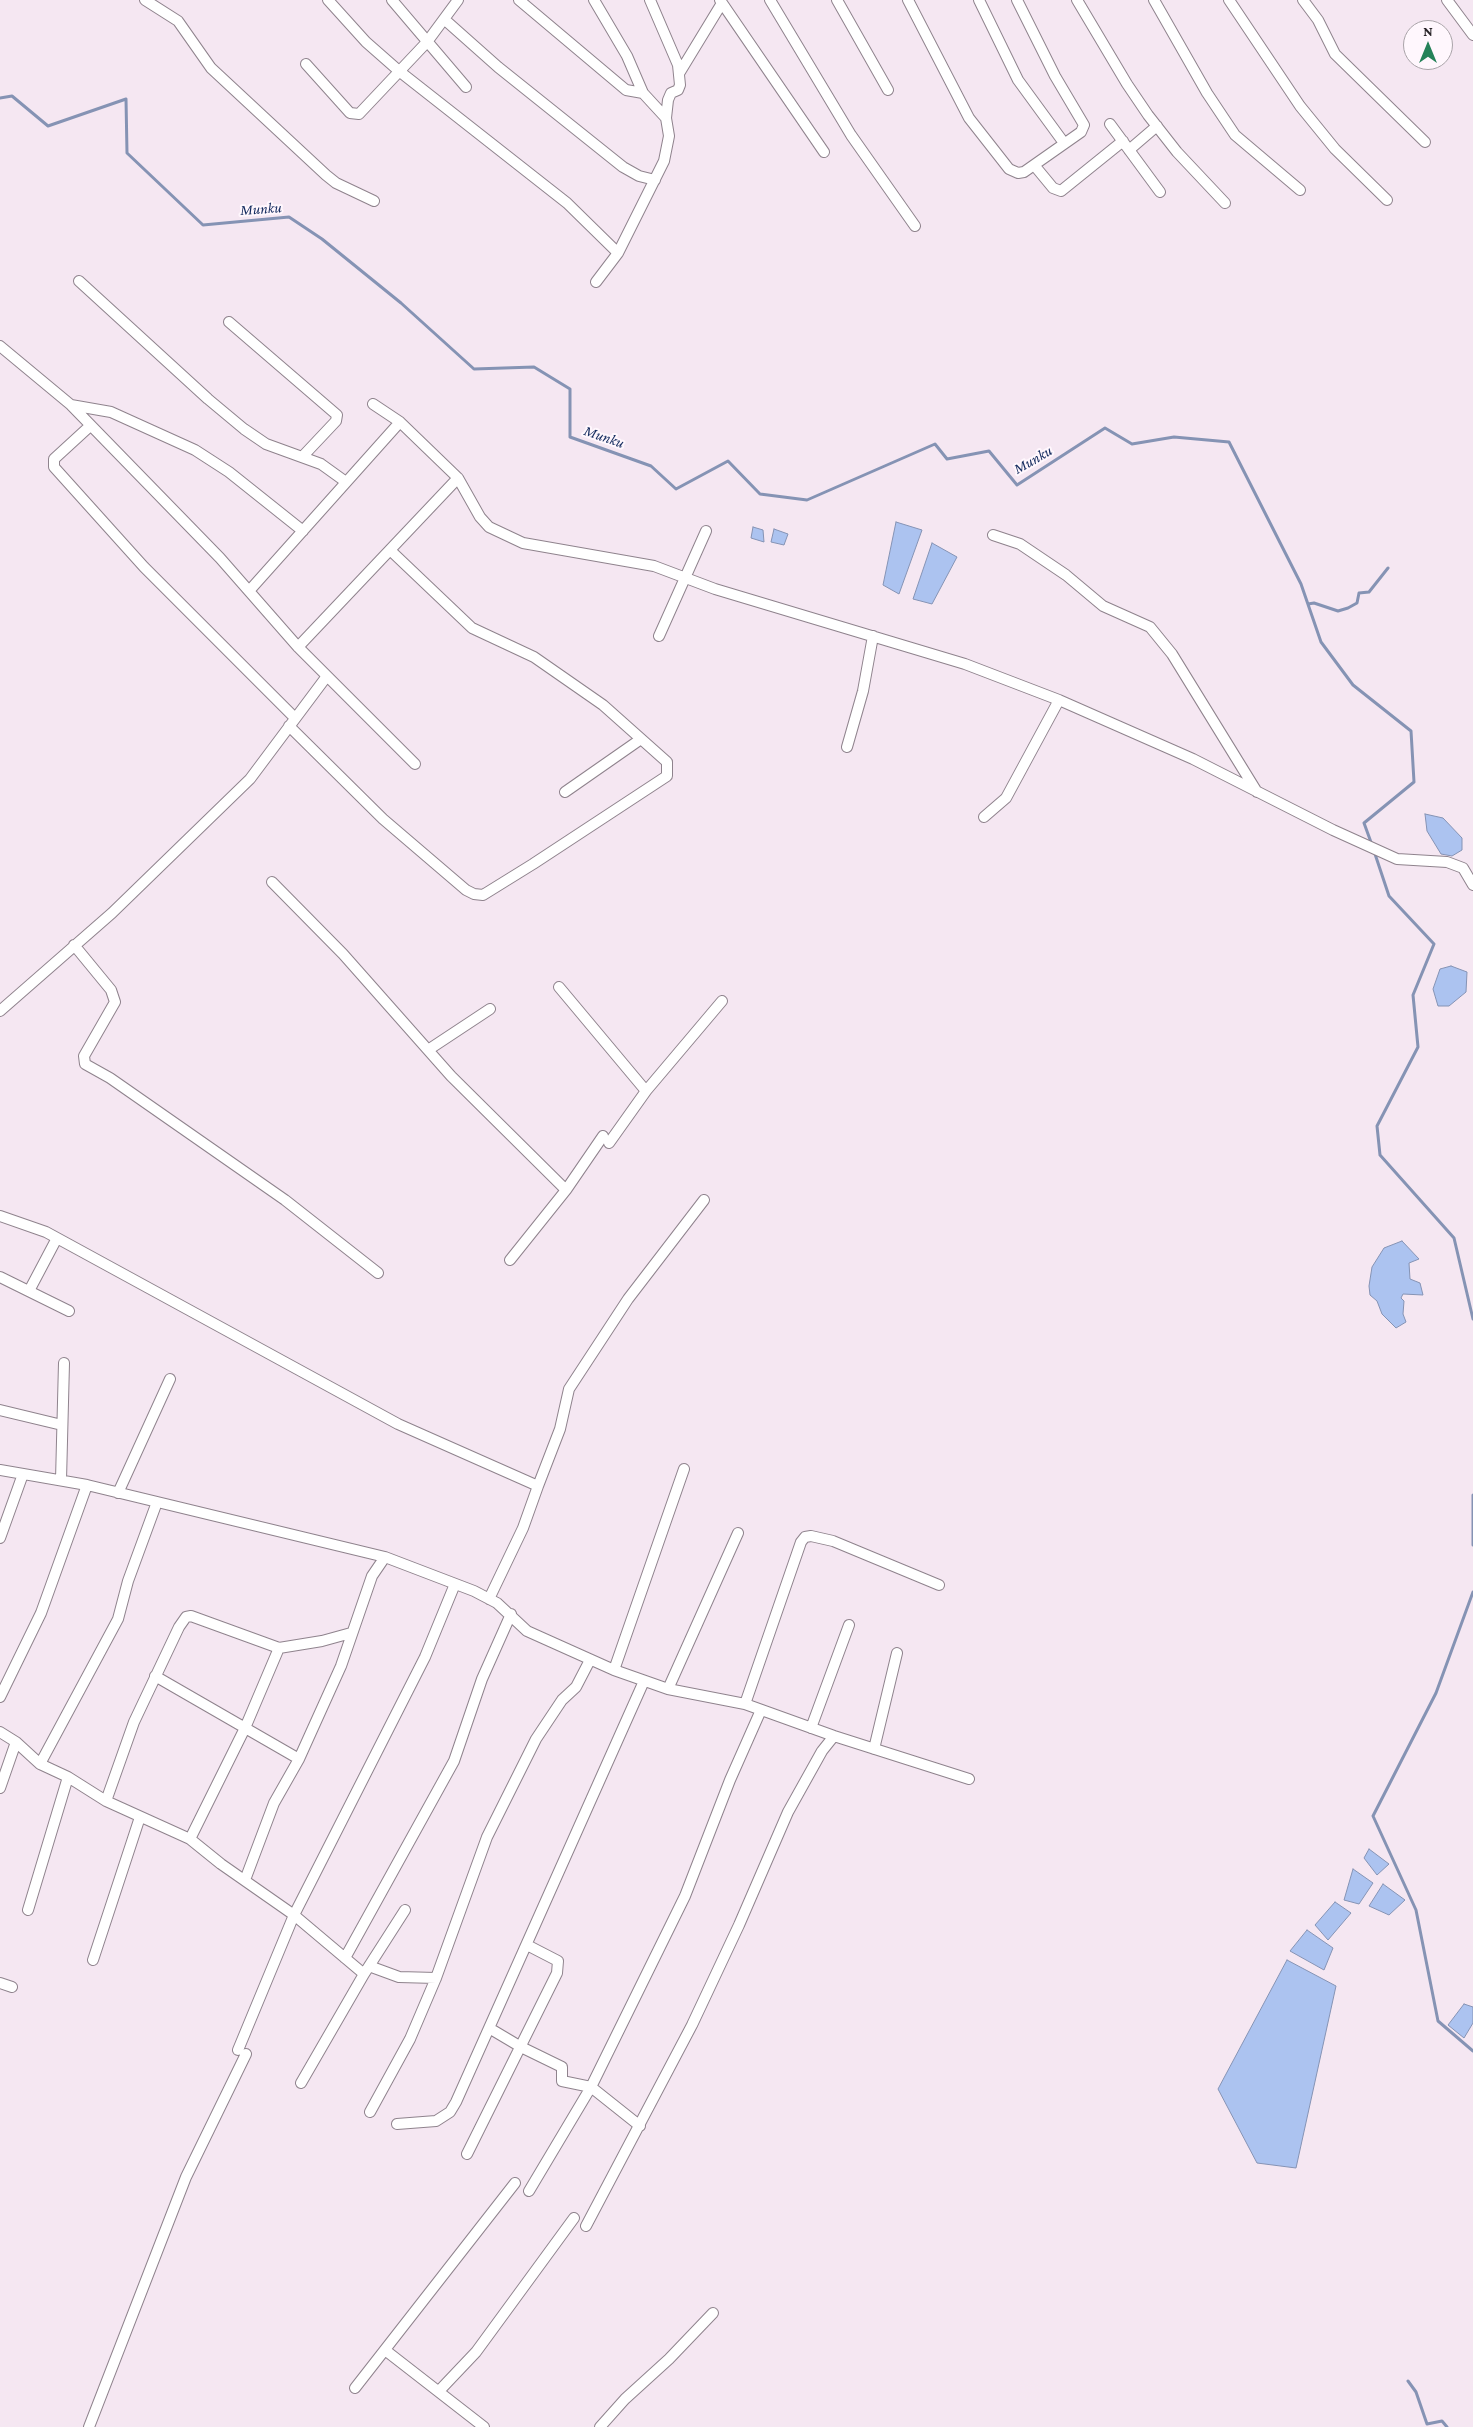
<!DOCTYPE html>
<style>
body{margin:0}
#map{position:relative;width:1473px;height:2427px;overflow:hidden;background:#f5e7f2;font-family:"Crimson Pro",serif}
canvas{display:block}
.north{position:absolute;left:1403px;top:20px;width:50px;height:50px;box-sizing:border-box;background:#fff7fd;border:1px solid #a9a3a8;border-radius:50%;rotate:0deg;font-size:14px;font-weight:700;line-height:20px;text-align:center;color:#292428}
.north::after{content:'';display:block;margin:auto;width:18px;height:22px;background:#258259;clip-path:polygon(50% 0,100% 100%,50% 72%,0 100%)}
</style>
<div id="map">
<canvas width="1473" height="2427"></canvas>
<div class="north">N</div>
</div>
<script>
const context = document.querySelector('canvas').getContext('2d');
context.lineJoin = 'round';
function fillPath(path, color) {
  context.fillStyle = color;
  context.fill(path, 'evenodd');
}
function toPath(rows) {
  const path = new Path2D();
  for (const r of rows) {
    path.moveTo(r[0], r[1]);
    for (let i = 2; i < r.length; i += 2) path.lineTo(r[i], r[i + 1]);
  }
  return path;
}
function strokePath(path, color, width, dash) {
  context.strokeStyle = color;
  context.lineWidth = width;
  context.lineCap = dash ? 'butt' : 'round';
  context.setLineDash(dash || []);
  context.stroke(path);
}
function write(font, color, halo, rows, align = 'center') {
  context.font = font + ' "Crimson Pro",serif';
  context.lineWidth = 4;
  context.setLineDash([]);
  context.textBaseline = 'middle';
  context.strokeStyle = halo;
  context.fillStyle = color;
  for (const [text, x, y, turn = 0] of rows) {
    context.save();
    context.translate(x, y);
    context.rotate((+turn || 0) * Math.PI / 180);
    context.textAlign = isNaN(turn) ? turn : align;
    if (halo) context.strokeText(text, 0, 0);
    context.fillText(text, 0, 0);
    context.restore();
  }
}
const water = toPath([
 [896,522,922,530,899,594,883,585,896,522],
 [753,527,763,530,764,542,751,538,753,527],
 [774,529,788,534,784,545,771,542,774,529],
 [932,543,957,557,932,604,913,599,932,543],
 [1425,814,1443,818,1462,838,1462,850,1452,856,1441,854,1427,831,1425,814],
 [1451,966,1467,972,1466,992,1449,1006,1438,1006,1433,989,1440,969,1451,966],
 [1402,1241,1419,1259,1409,1263,1410,1279,1420,1283,1423,1295,1403,1294,1401,1298,1404,1301,1403,1314,1406,1322,1396,1328,1382,1314,1377,1301,1370,1295,1369,1286,1372,1267,1384,1248,1402,1241],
 [1369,1849,1389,1864,1377,1875,1364,1858,1369,1849],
 [1353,1869,1373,1883,1359,1904,1344,1900,1353,1869],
 [1383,1884,1405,1900,1389,1915,1369,1906,1383,1884],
 [1335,1902,1351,1913,1328,1940,1315,1925,1335,1902],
 [1307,1930,1333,1948,1324,1970,1290,1951,1307,1930],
 [1287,1960,1336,1986,1296,2168,1257,2163,1218,2089,1287,1960],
 [1464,2004,1473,2007,1473,2023,1464,2038,1448,2025,1464,2004]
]);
fillPath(water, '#acc3f0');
strokePath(water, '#8593b4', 1);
strokePath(toPath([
 [0,98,12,96,48,126,126,99,127,153,203,225,289,217,322,239,401,303,474,369,534,367,570,389,570,437,651,466,676,489,728,461,760,494,807,500,935,444,947,459,989,451,1017,485,1105,428,1132,444,1174,437,1229,442,1301,584,1321,642,1353,685,1411,731,1414,782,1364,823,1372,845],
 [1308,604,1314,603,1338,611,1348,608,1357,603,1359,593,1369,592,1388,568],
 [1374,851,1389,896,1434,944,1413,995,1418,1047,1377,1126,1380,1155,1454,1238,1473,1319],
 [1473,1495,1473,1545],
 [1473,1592,1436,1693,1373,1816,1416,1910,1438,2021,1473,2051],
 [1408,2381,1416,2392,1427,2424,1442,2421,1447,2427]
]), '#8593b4', 3);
const minor = toPath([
 [145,0,178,21,211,68,326,175,336,183,374,201],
 [328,0,366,42,399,71,567,203,618,253],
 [392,0,466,87],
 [519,0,626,90,643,93],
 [594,0,627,56,643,93,666,118],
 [720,0,824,152],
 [770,0,851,135,915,226],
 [837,0,888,90],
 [908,0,969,118,1009,169,1018,173,1024,172,1081,132,1084,125,1055,76,1017,0],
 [979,0,1018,80,1064,143],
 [1077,0,1127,84,1148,115,1177,152,1225,203],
 [1154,0,1207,93,1235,135,1300,190],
 [1229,0,1300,106,1335,149,1387,200],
 [1303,0,1318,20,1335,54,1425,142],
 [1447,0,1473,35],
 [444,19,498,67,623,167,639,176,655,180],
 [306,64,350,113,359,114,427,42,458,0],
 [680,72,722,3],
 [1110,124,1160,192],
 [1129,150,1157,126],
 [1034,165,1053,188,1061,191,1123,141],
 [79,281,208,399,244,429,266,444,321,464,346,482],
 [596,282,618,253,664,161,669,136,666,118,668,100,671,93,678,90,680,85,678,65,650,0],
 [229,322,337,415,336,421,303,456],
 [0,346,71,405,220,558,298,647,415,764],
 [373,404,400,422,458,478,480,517,489,527,523,543,654,566,715,589,965,664,1059,700,1193,759,1333,830,1397,859,1447,862,1463,868,1473,885],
 [71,405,111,412,195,450,229,472,303,531],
 [90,426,54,459,54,467,144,567,295,718],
 [993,535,1020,544,1066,575,1103,606,1150,627,1172,654,1257,792],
 [249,591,400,422],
 [659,636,706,531],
 [298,647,458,478],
 [289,726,383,819,466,890,474,894,483,895,533,864,667,776,667,762,603,705,534,657,472,628,390,550],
 [847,747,863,691,873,636],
 [565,792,641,739],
 [984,817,1006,798,1059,700],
 [272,882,343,954,451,1076,566,1190],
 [74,945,111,990,115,1002,84,1056,85,1064,110,1078,285,1200,378,1273],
 [559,987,646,1091],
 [0,1011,112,913,250,779,327,676],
 [428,1050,490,1009],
 [609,1143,646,1091,722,1001],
 [0,1216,46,1232,398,1424,538,1486],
 [510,1260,566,1190,603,1136],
 [0,1277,69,1311],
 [29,1291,57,1238],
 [0,1410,62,1425],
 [0,1470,87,1485,385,1557,474,1591,497,1603,527,1631,614,1670,668,1689,745,1704,834,1736,969,1779],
 [61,1480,64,1363],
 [118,1493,170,1379],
 [0,1538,23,1474],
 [489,1599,523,1528,538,1486,560,1429,569,1389,628,1299,704,1200],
 [614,1670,684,1469],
 [155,1676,299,1759],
 [668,1689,738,1533],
 [0,1697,41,1613,87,1485],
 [745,1704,801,1542,805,1537,811,1536,833,1541,939,1585],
 [811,1728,849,1625],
 [0,1732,16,1742,40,1764,68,1777,106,1801,190,1839,221,1864,294,1915,364,1974],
 [874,1749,897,1653],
 [40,1764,118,1619,128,1581,157,1502],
 [0,1788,16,1742],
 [106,1801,134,1722,179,1627,186,1617,191,1616,279,1648,322,1641,351,1633],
 [190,1839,245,1728,279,1648],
 [245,1880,274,1803,299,1759,341,1666,372,1576,385,1557],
 [28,1910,68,1777],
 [345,1958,454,1761,482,1679,511,1614],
 [93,1960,140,1817],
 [369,1966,399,1977,436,1978],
 [0,1983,12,1987],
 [489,2028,521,2047,562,2067,562,2081,591,2087,640,2126],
 [238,2050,294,1915,425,1657,455,1584],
 [301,2083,364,1974,405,1910],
 [370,2112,410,2039,436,1978,487,1837,536,1739,562,1700,576,1687,590,1660],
 [397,2124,436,2121,450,2112,456,2102,644,1681],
 [467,2154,557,1973,558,1961,527,1945],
 [529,2191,591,2087,685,1896,730,1780,761,1710],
 [586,2226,692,2025,739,1925,788,1812,822,1751,834,1736],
 [385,2350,484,2427],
 [355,2388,515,2183],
 [439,2391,476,2352,574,2218],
 [89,2427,186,2177,246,2054],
 [600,2427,625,2399,669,2359,713,2313]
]);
strokePath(minor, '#8f838d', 12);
strokePath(minor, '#fff', 10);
write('italic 15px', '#12295d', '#fff7fd', [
 ["Munku",261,209,-4],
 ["Munku",604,437,19],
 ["Munku",1033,460,-30]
]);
</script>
